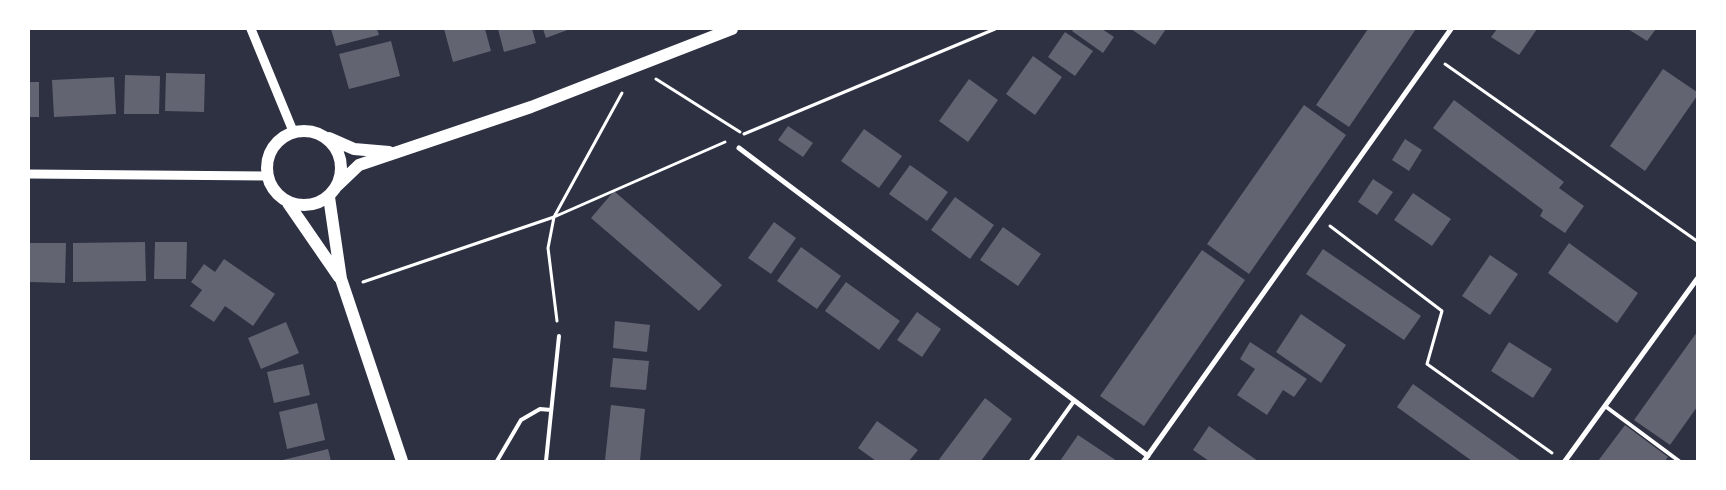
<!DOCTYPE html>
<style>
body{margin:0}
#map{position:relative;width:1726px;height:490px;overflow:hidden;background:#2d3142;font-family:"Source Sans 3",sans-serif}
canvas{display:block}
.frame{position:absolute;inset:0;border:30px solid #fff;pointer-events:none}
</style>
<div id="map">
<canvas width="1726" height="490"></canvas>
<div class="frame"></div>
</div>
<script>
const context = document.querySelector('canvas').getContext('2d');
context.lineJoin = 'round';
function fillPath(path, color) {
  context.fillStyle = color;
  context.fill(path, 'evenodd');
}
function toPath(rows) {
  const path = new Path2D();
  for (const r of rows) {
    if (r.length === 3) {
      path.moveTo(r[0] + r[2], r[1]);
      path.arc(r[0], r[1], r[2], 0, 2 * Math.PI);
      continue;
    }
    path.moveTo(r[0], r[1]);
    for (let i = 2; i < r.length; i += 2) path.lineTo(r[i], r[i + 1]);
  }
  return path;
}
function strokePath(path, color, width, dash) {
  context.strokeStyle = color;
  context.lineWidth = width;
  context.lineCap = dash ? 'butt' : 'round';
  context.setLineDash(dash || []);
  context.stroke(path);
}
fillPath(toPath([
 [331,29,377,29,379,35,336,46],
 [444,29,485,29,491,51,453,62],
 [498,29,532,29,536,43,504,52],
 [543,29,570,29,546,38],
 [1074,29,1102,29,1114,37,1103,53,1072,31],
 [1131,29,1166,29,1155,45],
 [1368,29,1416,29,1349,127,1316,105],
 [1497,29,1537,29,1519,55,1491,37],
 [1628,29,1656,29,1647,41],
 [1065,32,1093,51,1075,76,1048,57],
 [391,41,400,76,349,89,339,54],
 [1033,56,1062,77,1035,115,1006,94],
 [1663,69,1697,92,1697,96,1645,171,1610,146],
 [166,73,205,74,204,112,165,111],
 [125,75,160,76,159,114,124,114],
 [114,77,116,114,54,117,52,80],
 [969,79,998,100,968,142,939,121],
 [29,82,39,82,39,117,29,117],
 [1454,100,1564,182,1559,188,1584,206,1565,233,1540,216,1543,210,1433,128],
 [1304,105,1346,135,1249,274,1207,244],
 [788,126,813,143,803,157,778,140],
 [864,129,902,156,879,188,841,161],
 [1405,139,1422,150,1409,171,1392,160],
 [910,165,948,192,927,221,889,194],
 [1373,179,1393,192,1377,215,1358,202],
 [614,191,722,285,699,311,591,218],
 [1413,193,1451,219,1432,246,1394,220],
 [955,197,994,225,970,259,931,230],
 [774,222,796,238,771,274,748,258],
 [1003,227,1041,254,1018,286,980,260],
 [145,242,146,281,73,282,73,243],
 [155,242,187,242,186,279,154,279],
 [29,243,66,243,65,283,29,282],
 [1569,243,1638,293,1617,323,1548,273],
 [801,247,841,276,817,309,777,281],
 [1323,249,1421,316,1404,340,1306,274],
 [1202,250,1245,280,1144,426,1100,396],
 [1490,255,1518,274,1490,315,1462,296],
 [224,259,275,294,253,326,225,306,214,322,190,306,202,290,191,282,204,264,215,272],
 [846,282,900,321,879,350,825,311],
 [917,312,941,329,922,357,897,340],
 [1301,314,1346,345,1321,383,1276,352],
 [615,321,650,325,647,352,613,348],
 [286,322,299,353,261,369,248,338],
 [1697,332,1697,407,1670,445,1634,420],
 [1250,342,1307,379,1294,397,1283,390,1267,415,1237,395,1255,369,1240,359],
 [1509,342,1552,369,1533,398,1491,371],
 [613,358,649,361,646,390,610,387],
 [303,364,310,395,274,403,267,372],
 [1413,384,1521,461,1472,461,1397,407],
 [985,398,1012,419,981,461,938,461],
 [317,403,325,440,287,449,279,412],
 [611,405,645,409,640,461,605,460],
 [877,421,918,450,909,461,876,461,858,448],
 [1625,425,1668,457,1665,461,1598,461],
 [1209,426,1235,445,1258,461,1209,461,1193,450],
 [1078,435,1117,461,1060,461],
 [328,449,331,461,279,461]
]), '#626471');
strokePath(toPath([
 [1445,64,1697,241],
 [656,79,740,132],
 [744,134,995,29],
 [1330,226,1442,311,1427,364,1552,453],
 [363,282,554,217,622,93],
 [557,321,548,248,554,217,725,142]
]), '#fff', 3);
strokePath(toPath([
 [1605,406,1679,461],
 [497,461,521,420,540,409,551,410],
 [546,461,559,336],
 [1031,461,1074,401]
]), '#fff', 4);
strokePath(toPath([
 [739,148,1148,456],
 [1144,461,1451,29],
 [1565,461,1697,279]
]), '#fff', 5);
strokePath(toPath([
 [251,29,293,131],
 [29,174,266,176]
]), '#fff', 9);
strokePath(toPath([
 [304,168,37],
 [329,138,354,149,389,152],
 [337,186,359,165,531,107,732,29],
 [329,197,341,279,402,461],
 [288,203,339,277]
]), '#fff', 12);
</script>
